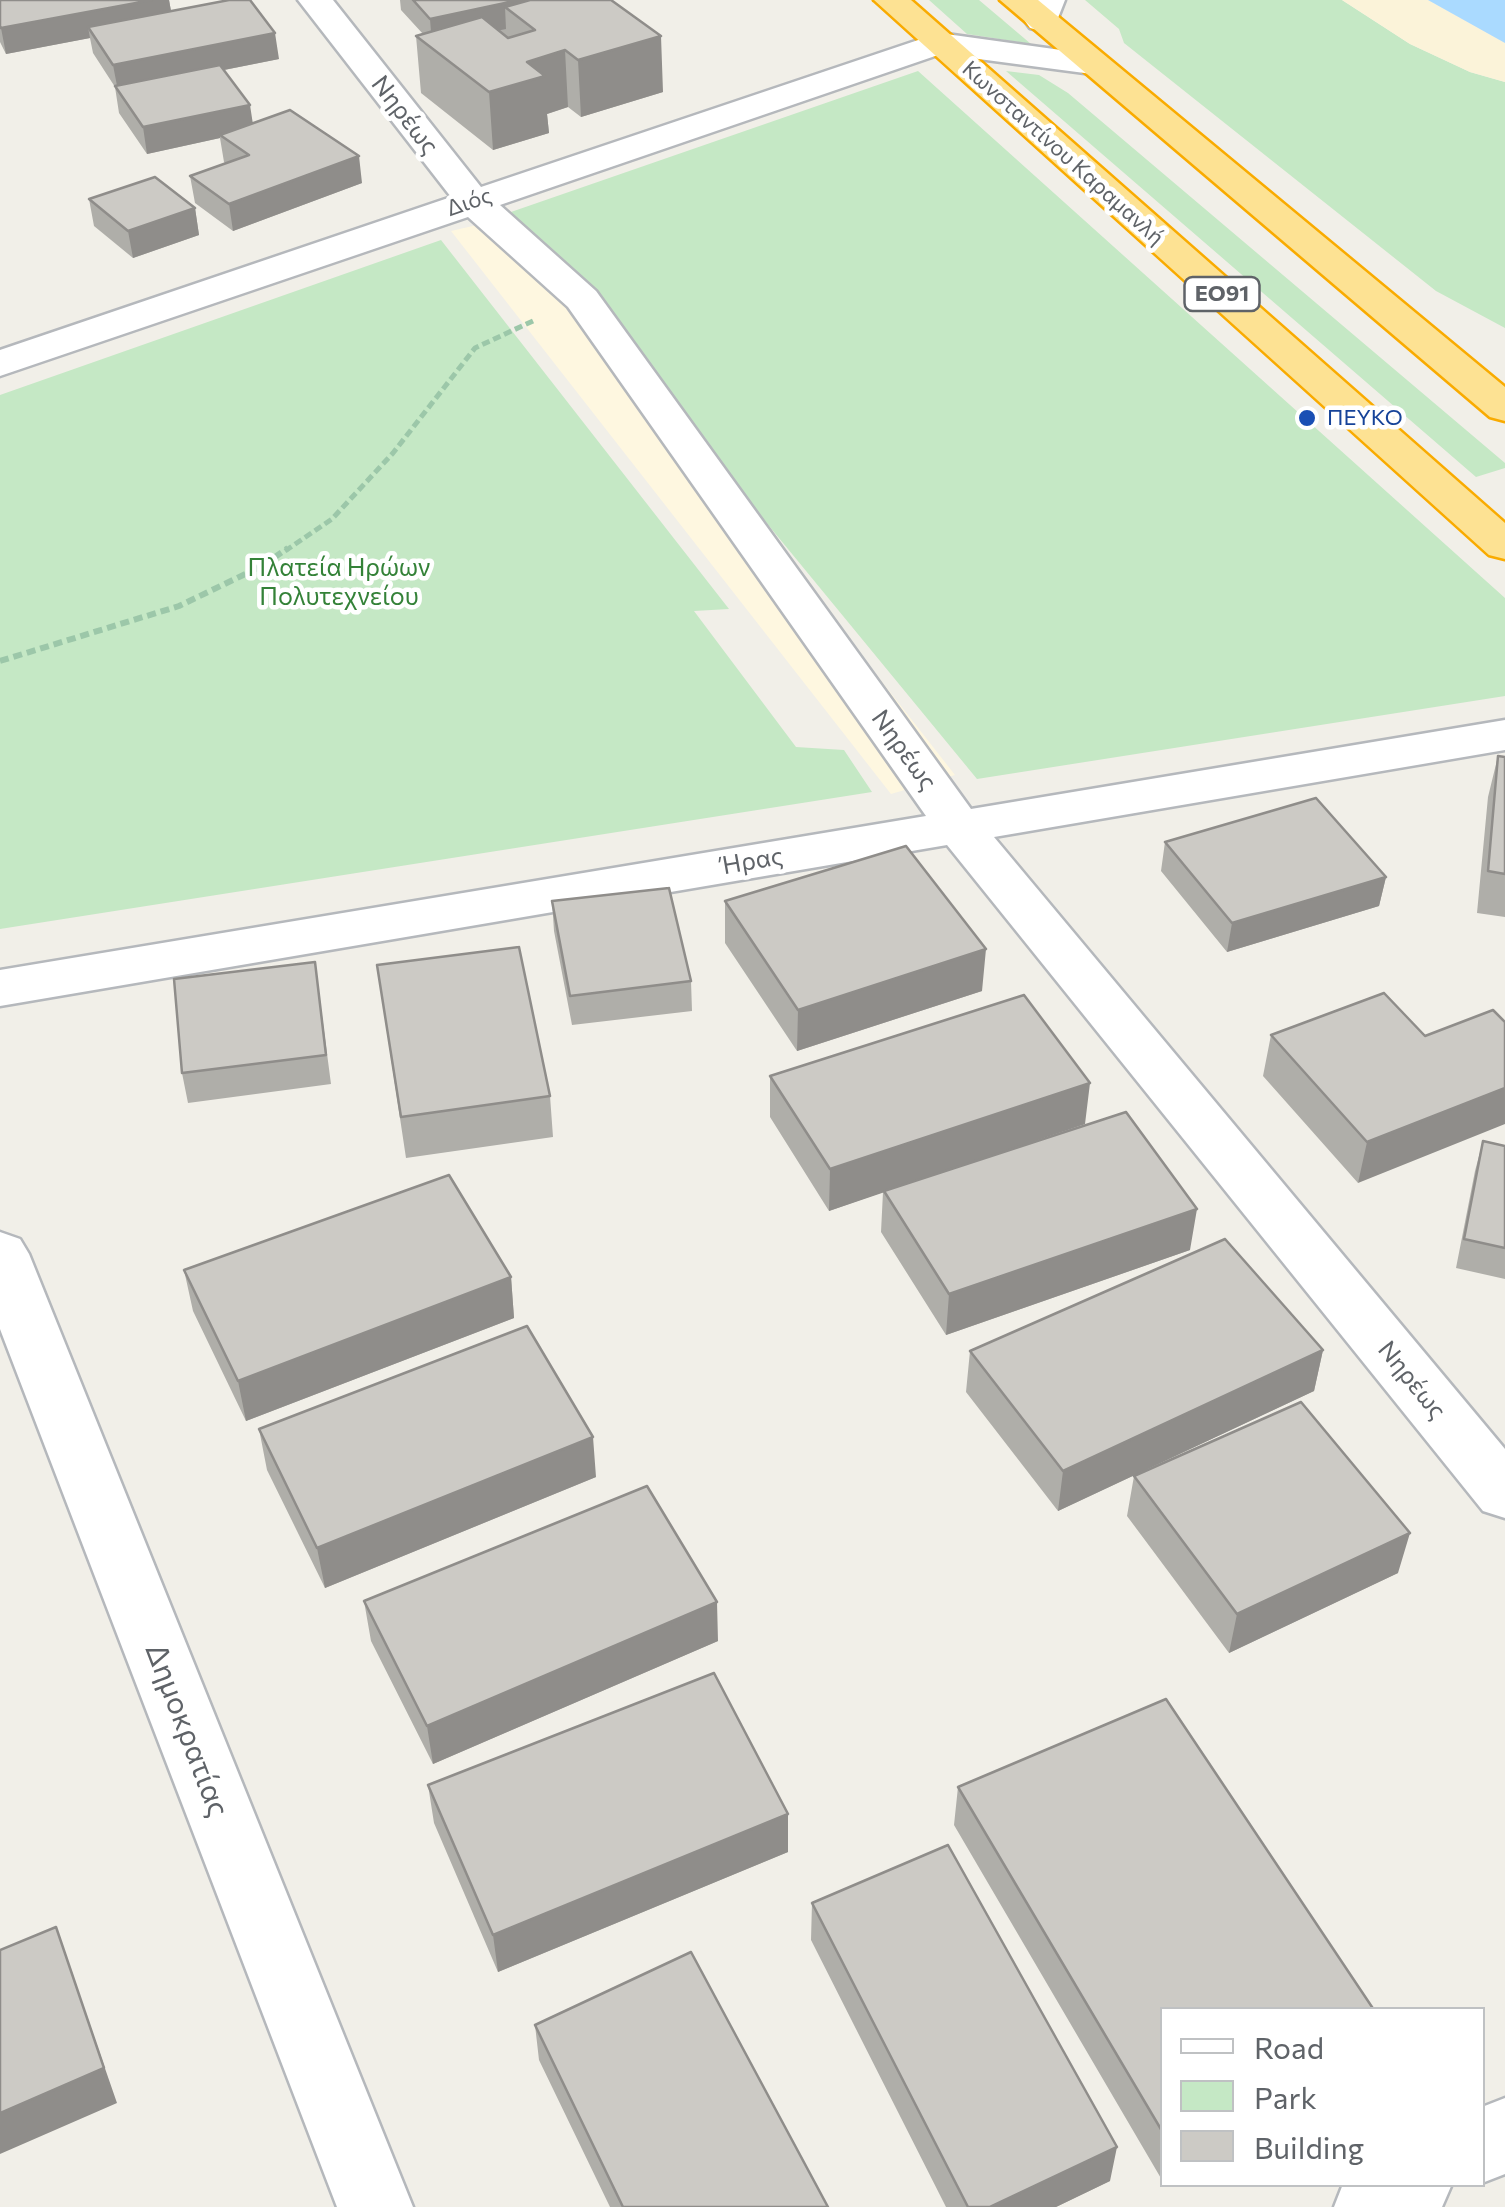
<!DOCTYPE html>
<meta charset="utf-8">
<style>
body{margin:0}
#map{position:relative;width:1505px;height:2207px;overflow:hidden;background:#f1efe8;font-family:Commissioner,sans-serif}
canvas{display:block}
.legend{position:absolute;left:1160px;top:2007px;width:325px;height:180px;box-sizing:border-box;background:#fff;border:2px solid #bfc1c3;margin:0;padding:12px 18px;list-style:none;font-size:30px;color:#5f6368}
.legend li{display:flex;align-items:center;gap:20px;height:50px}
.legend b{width:50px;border:2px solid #bfc1c3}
</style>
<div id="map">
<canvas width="1505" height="2207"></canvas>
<ul class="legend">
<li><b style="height:12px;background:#fff"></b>Road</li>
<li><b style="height:28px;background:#c5e8c5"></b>Park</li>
<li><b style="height:28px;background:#cccac5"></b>Building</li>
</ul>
</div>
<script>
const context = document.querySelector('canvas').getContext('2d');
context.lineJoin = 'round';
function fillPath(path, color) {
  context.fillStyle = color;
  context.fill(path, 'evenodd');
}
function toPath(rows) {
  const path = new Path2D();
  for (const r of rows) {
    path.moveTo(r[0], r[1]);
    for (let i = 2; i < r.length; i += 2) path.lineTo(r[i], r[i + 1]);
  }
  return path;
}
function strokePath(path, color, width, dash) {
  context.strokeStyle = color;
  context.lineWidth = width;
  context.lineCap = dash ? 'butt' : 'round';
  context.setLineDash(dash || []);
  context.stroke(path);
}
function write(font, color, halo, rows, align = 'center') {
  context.font = font + ' Commissioner,sans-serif';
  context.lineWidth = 9;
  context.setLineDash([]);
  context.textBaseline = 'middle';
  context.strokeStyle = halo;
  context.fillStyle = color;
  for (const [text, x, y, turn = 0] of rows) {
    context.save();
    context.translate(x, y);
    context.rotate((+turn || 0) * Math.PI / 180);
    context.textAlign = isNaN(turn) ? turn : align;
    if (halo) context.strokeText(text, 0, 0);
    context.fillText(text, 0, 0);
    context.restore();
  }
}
fillPath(toPath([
 [503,219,582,299,955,775,891,794,451,231]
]), '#fef7e0');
fillPath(toPath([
 [929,0,979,0,1031,44,967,34],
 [1085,0,1342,0,1410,44,1470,72,1505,82,1505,328,1436,291,1124,43,1119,29],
 [918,71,1505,598,1505,696,977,779,511,212],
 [1006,71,1039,75,1068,93,1505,463,1505,468,1476,477],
 [441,240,729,609,694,611,796,747,844,750,872,792,0,929,0,395]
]), '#c5e8c5');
fillPath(toPath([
 [1342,0,1428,0,1505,43,1505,82,1470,72,1410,44]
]), '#fbf3d9');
fillPath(toPath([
 [1428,0,1505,0,1505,43]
]), '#aadaff');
const minor = toPath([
 [298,0,333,0,481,187,939,33,1104,56,1110,63,1104,70,1092,74,941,54,500,205,596,291,971,809,1505,720,1505,750,994,837,1505,1449,1505,1518,1483,1511,947,845,0,1006,0,970,926,816,568,307,468,217,0,376,0,350,451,197,298,0],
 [1031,0,1065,0,1054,28,1042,31,1030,28,1025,21,1031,0],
 [0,1232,20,1239,29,1254,413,2207,337,2207,0,1329,0,1232],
 [1505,2098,1505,2174,1482,2183,1482,2107,1505,2098],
 [1343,2184,1452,2184,1442,2207,1334,2207,1343,2184]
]);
const highway = toPath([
 [874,0,911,0,1505,523,1505,559,1489,555,874,0],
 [1000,0,1038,0,1505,387,1505,421,1490,417,1000,0]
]);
strokePath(minor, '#b5b8bc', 5);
strokePath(highway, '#f9ab00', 5);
strokePath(toPath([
 [285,551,332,519,393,453,475,348,535,320]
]), '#9cc7a9', 5, [8, 4]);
strokePath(toPath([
 [0,661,179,606,262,566,288,548]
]), '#9cc7a9', 6, [9, 5]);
fillPath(minor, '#fff');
fillPath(highway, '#fde293');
fillPath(toPath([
 [0,0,169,0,171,11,279,59,224,70,253,123,362,183,233,231,195,203,190,176,226,164,224,162,220,138,147,154,119,113,115,87,93,53,90,38,6,54,0,42],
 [400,0,611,0,663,92,581,117,568,107,547,114,549,133,493,150,421,93,416,36,423,34,401,10],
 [89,199,195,208,199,235,133,258,94,226],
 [1498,756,1505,757,1505,917,1477,913,1488,797],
 [1165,842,1386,877,1379,906,1227,952,1161,871],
 [552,901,691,981,692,1011,572,1025,554,931],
 [725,901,982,991,797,1051,725,943],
 [315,962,331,1084,188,1103,182,1073],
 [377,965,550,1096,553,1137,406,1158],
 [1271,1035,1425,1036,1358,1183,1263,1076],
 [770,1076,1085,1124,974,1161,1190,1250,946,1335,881,1232,883,1192,829,1211,770,1117],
 [1483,1141,1505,1146,1505,1279,1456,1268,1475,1171],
 [184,1270,511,1277,514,1318,246,1421,193,1311],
 [1323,1350,1314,1391,1058,1511,966,1392,970,1351],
 [259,1429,596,1477,325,1588,267,1470],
 [1134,1476,1398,1573,1229,1653,1127,1516],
 [364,1601,718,1641,433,1764,371,1641],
 [428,1785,788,1852,498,1972,434,1823],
 [958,1787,1162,2010,1162,2180,954,1825],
 [812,1903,1110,2181,1056,2207,946,2207,811,1940],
 [535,2025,828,2207,610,2207,539,2060]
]), '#afaea9');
fillPath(toPath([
 [152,0,169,0,173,22,88,27,90,38,6,54,1,28],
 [519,0,532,0,505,7,506,29,432,44,430,19],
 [275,33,279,59,118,91,113,65],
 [661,36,663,92,581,117,578,60],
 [565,50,568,107,547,114,549,133,493,150,489,92,527,62],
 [250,105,254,131,220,135,220,138,147,154,143,127],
 [359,156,362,183,233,231,229,204],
 [195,208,199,235,133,258,128,231],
 [1386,877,1379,906,1227,952,1232,923],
 [986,949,982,991,797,1051,798,1010],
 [1090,1083,1085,1124,829,1211,830,1169],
 [1505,1088,1505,1124,1358,1183,1367,1142],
 [1197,1209,1190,1250,946,1335,949,1294],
 [511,1277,514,1318,246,1421,238,1381],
 [1323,1350,1314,1391,1058,1511,1063,1471],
 [593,1437,596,1477,325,1588,317,1548],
 [1410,1533,1398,1573,1229,1653,1237,1614],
 [717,1602,718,1641,433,1764,427,1726],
 [788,1814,788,1852,498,1972,493,1935],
 [56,1927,117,2103,0,2154,0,2113],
 [1117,2147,1110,2181,1056,2207,990,2207]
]), '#8f8d8a');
const building = toPath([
 [0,0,152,0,1,28,0,26,0,0],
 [229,0,250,0,275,33,113,65,88,27,229,0],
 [413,0,519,0,430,19,413,0],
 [530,0,611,0,661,36,578,60,565,50,527,62,545,76,489,92,416,36,482,17,508,38,535,30,505,7,530,0],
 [220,65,250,105,143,127,115,86,220,65],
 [290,110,359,156,229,204,190,176,249,155,220,135,290,110],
 [155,177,195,208,128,231,89,199,155,177],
 [1498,756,1505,757,1505,874,1488,871,1498,756],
 [1316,798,1386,877,1232,923,1165,842,1316,798],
 [906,846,986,949,798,1010,725,901,906,846],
 [669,888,691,981,570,996,552,901,669,888],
 [519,947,550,1096,401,1117,377,965,519,947],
 [315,962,326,1055,182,1073,174,979,315,962],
 [1384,993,1425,1036,1493,1010,1505,1022,1505,1088,1367,1142,1271,1035,1384,993],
 [1024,995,1090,1083,830,1169,770,1076,1024,995],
 [1126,1112,1197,1209,949,1294,884,1191,1126,1112],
 [1483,1141,1505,1146,1505,1248,1464,1239,1483,1141],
 [449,1175,511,1277,238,1381,184,1270,449,1175],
 [1225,1239,1323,1350,1063,1471,970,1351,1225,1239],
 [527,1326,593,1437,317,1548,259,1429,527,1326],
 [1301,1402,1410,1533,1237,1614,1134,1476,1301,1402],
 [647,1486,717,1602,427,1726,364,1601,647,1486],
 [714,1673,788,1814,493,1935,428,1785,714,1673],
 [1166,1699,1374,2010,1162,2010,1162,2131,958,1787,1166,1699],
 [948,1845,1117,2147,990,2207,968,2207,812,1903,948,1845],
 [56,1927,104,2068,0,2113,0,1950,56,1927],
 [691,1952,828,2207,623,2207,535,2025,691,1952]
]);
fillPath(building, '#cccac5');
strokePath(building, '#8f8d8a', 2.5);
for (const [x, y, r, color] of [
 [1307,418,10,"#1a4fb4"]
]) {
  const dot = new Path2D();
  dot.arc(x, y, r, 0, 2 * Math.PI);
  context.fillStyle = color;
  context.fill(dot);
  strokePath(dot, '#fff', 4);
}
write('22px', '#5f6368', '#fff', [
 ["Κωνσταντίνου Καραμανλή",1063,153,42],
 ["Διός",469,202,-19]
]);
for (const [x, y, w] of [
 [1222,294,75]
]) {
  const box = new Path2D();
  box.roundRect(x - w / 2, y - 17, w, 34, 8);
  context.fillStyle = '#fff';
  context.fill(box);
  strokePath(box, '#5f6368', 2.5);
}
write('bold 22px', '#5f6368', null, [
 ["ΕΟ91",1222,294]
]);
write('22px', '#164399', '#fff', [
 ["ΠΕΥΚΟ",1327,418]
], 'left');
write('25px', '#5f6368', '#fff', [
 ["Νηρέως",405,115,52],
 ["Νηρέως",904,750,54],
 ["Ήρας",752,861,-10],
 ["Νηρέως",1412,1380,51]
]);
write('25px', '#348238', '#fff', [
 ["Πλατεία Ηρώων",339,568],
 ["Πολυτεχνείου",339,597]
]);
write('30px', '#5f6368', '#fff', [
 ["Δημοκρατίας",187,1730,69]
]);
</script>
